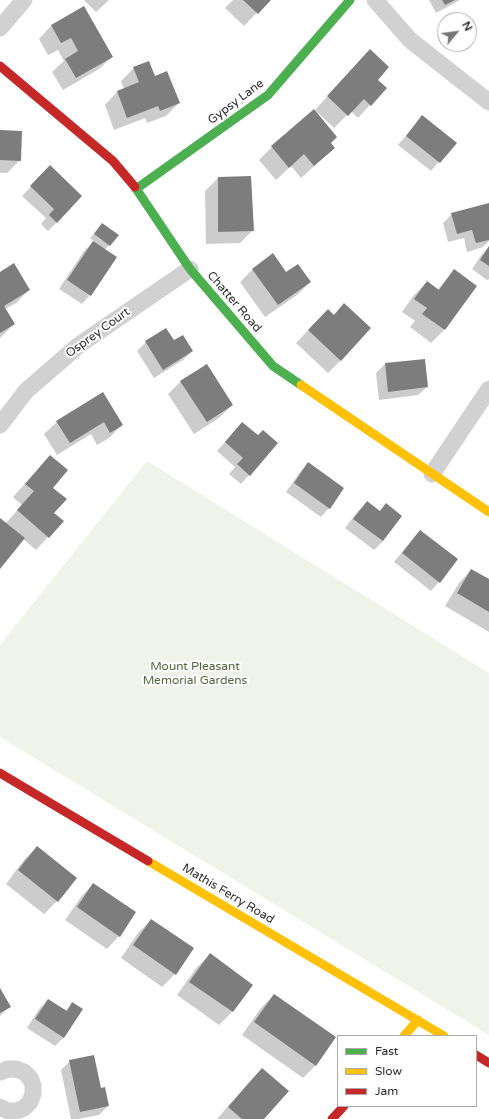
<!DOCTYPE html>
<style>
body{margin:0}
#map{position:relative;width:489px;height:1119px;overflow:hidden;background:#fff;font-family:"Varela Round",sans-serif}
canvas{display:block}
.legend{position:absolute;left:337px;top:1035px;width:140px;height:72px;box-sizing:border-box;background:#fff;border:1px solid #ababab;margin:0;padding:5px 7px;list-style:none;font-size:12px;color:#2c2c2c}
.legend li{display:flex;align-items:center;gap:8px;height:20px}
.legend b{width:20px;border:1px solid #ababab}
.north{position:absolute;left:437px;top:12px;width:40px;height:40px;box-sizing:border-box;background:#fff;border:1px solid #ababab;border-radius:50%;rotate:61deg;font-size:11px;font-weight:700;line-height:16px;text-align:center;color:#2c2c2c}
.north::after{content:'';display:block;margin:auto;width:14px;height:18px;background:#767676;clip-path:polygon(50% 0,100% 100%,50% 72%,0 100%)}
</style>
<div id="map">
<canvas width="489" height="1119"></canvas>
<ul class="legend">
<li><b style="height:5px;background:#4caf50"></b>Fast</li>
<li><b style="height:5px;background:#ffc107"></b>Slow</li>
<li><b style="height:5px;background:#c62828"></b>Jam</li>
</ul>
<div class="north">N</div>
</div>
<script>
const context = document.querySelector('canvas').getContext('2d');
context.lineJoin = 'round';
function fillPath(path, color) {
  context.fillStyle = color;
  context.fill(path, 'evenodd');
}
function toPath(rows) {
  const path = new Path2D();
  for (const r of rows) {
    path.moveTo(r[0], r[1]);
    for (let i = 2; i < r.length; i += 2) path.lineTo(r[i], r[i + 1]);
  }
  return path;
}
function strokePath(path, color, width, dash) {
  context.strokeStyle = color;
  context.lineWidth = width;
  context.lineCap = dash ? 'butt' : 'round';
  context.setLineDash(dash || []);
  context.stroke(path);
}
function write(font, color, halo, rows, align = 'center') {
  context.font = font + ' "Varela Round",sans-serif';
  context.lineWidth = 4;
  context.setLineDash([]);
  context.textBaseline = 'middle';
  context.strokeStyle = halo;
  context.fillStyle = color;
  for (const [text, x, y, turn = 0] of rows) {
    context.save();
    context.translate(x, y);
    context.rotate((+turn || 0) * Math.PI / 180);
    context.textAlign = isNaN(turn) ? turn : align;
    if (halo) context.strokeText(text, 0, 0);
    context.fillText(text, 0, 0);
    context.restore();
  }
}
fillPath(toPath([
 [147,461,489,673,489,1035,0,737,0,645]
]), '#f0f3ea');
fillPath(toPath([
 [84,0,109,0,96,12],
 [233,0,269,0,244,26,225,8],
 [429,0,460,0,436,13],
 [84,8,112,57,99,69,63,90,52,72,64,61,58,50,48,55,39,39,51,26],
 [357,64,376,80,370,105,358,118,351,111,334,128,315,110],
 [134,68,154,77,179,103,166,116,147,123,145,118,114,130,105,105,117,92,124,89,121,81],
 [314,111,330,144,334,148,301,178,291,166,276,180,259,160,272,147],
 [422,117,455,143,431,171,398,145],
 [0,131,20,160,7,173,0,173],
 [50,167,57,222,48,231,41,224,46,218,22,196],
 [218,178,253,230,240,243,206,244,205,191],
 [489,204,489,241,483,247,467,252,464,238,448,242,443,223,452,214],
 [102,224,117,235,105,250,90,295,82,304,59,289,84,251,94,241,90,238],
 [489,247,489,279,487,280,472,269,482,254],
 [253,269,286,273,310,282,297,295,265,317,240,282],
 [454,270,476,286,444,330,431,343,410,327,415,321,402,312,414,295,427,282,437,290],
 [0,273,29,290,16,303,5,309,14,324,0,338],
 [344,304,341,360,328,373,296,343,315,323,333,316],
 [146,342,174,342,192,351,183,360,154,378,137,351],
 [385,364,427,387,418,395,379,400,376,373],
 [181,381,232,405,219,418,194,434,168,394],
 [102,394,122,425,109,438,97,445,91,434,57,455,44,434,57,422],
 [242,423,258,436,249,475,241,484,229,474,235,467,217,451],
 [50,456,53,513,48,537,36,550,23,539,0,567,0,520,5,524,22,505,13,497],
 [308,463,329,508,321,517,286,492,300,472],
 [367,503,379,512,386,505,401,516,383,541,374,550,345,528,358,511],
 [420,531,439,582,431,591,394,562,412,540],
 [471,570,489,580,489,632,445,606,459,583],
 [37,847,57,901,44,914,6,884,24,860],
 [93,884,119,936,107,949,65,920,81,897],
 [151,920,193,948,175,974,162,987,121,958,138,933],
 [210,955,251,985,232,1012,219,1025,177,995,197,967],
 [0,990,9,1007,0,1016],
 [274,995,316,1065,303,1078,242,1035,261,1008],
 [48,1000,65,1011,72,1004,64,1037,55,1046,27,1028,39,1009],
 [70,1061,100,1089,108,1106,99,1115,78,1119,71,1119,61,1070],
 [262,1069,263,1119,217,1119,249,1082]
]), '#0003');
fillPath(toPath([
 [243,0,271,0,258,14],
 [442,0,455,0,445,5],
 [84,6,113,57,76,78,65,59,78,51,71,38,61,43,51,25],
 [370,49,389,67,378,80,387,88,371,106,364,99,348,116,327,96],
 [149,61,155,76,167,71,180,103,160,111,158,106,127,118,117,91,139,82,133,67],
 [314,109,337,137,331,143,335,148,314,166,304,154,289,168,271,146],
 [422,115,457,143,440,163,406,136],
 [0,130,22,131,21,161,0,160],
 [50,165,82,196,57,223,49,215,54,209,30,186],
 [251,176,254,231,218,232,218,177],
 [489,203,489,240,476,243,472,230,457,234,451,213],
 [102,223,119,235,110,246,94,234],
 [93,241,117,257,91,296,67,280],
 [489,246,489,266,480,260],
 [273,253,286,272,298,264,311,282,278,305,252,269],
 [14,263,30,290,4,306,15,324,0,333,0,272],
 [454,269,477,286,445,330,422,314,427,308,414,299,427,281,439,290],
 [344,303,371,328,341,361,308,330,328,309,334,315],
 [166,328,174,340,183,335,193,351,163,370,145,341],
 [425,359,428,387,388,392,385,363],
 [207,364,233,405,207,422,180,381],
 [103,392,123,425,110,433,104,422,70,443,56,421],
 [242,422,258,435,263,430,278,443,250,476,237,464,243,458,225,442],
 [50,455,68,470,53,488,67,499,54,513,64,521,49,538,17,510,34,491,25,484],
 [308,462,344,488,330,509,294,483],
 [367,501,380,511,386,503,402,516,383,541,353,519],
 [0,518,25,538,0,569],
 [420,530,458,559,440,583,402,553],
 [471,569,489,579,489,612,457,593],
 [37,846,77,878,58,902,18,870],
 [93,883,136,912,120,937,77,907],
 [151,919,194,948,176,975,133,945],
 [210,953,253,985,233,1012,189,982],
 [0,988,11,1007,0,1013],
 [274,994,336,1037,316,1066,254,1022],
 [48,999,67,1011,72,1002,83,1009,64,1038,35,1019],
 [94,1055,101,1088,105,1087,109,1106,80,1112,69,1060],
 [262,1068,289,1091,264,1119,242,1119,228,1107]
]), '#7d7d7d');
strokePath(toPath([
 [375,0,410,40,489,102],
 [0,28,24,0],
 [0,425,26,391,79,345,190,269],
 [432,474,489,389],
 [0,1072,8,1069,16,1069,24,1072,30,1078,33,1085,33,1094,30,1102,24,1108,17,1111,8,1111,0,1107]
]), '#d1d1d1', 17);
strokePath(toPath([
 [135,187,190,269,273,366,301,385],
 [136,189,268,95,350,0]
]), '#4caf50', 9);
strokePath(toPath([
 [301,385,489,512],
 [148,861,444,1036],
 [404,1036,418,1020]
]), '#ffc107', 9);
strokePath(toPath([
 [0,66,113,161,135,187],
 [0,773,148,861],
 [476,1055,489,1063],
 [332,1119,344,1106]
]), '#c62828', 9);
write('12px', '#2c2c2c', '#fff', [
 ["Gypsy Lane",236,102,-37],
 ["Chatter Road",234,302,49],
 ["Osprey Court",98,333,-36],
 ["Mathis Ferry Road",228,894,31]
]);
write('12px', '#52663b', '#fff', [
 ["Mount Pleasant",195,667],
 ["Memorial Gardens",195,681]
]);
</script>
